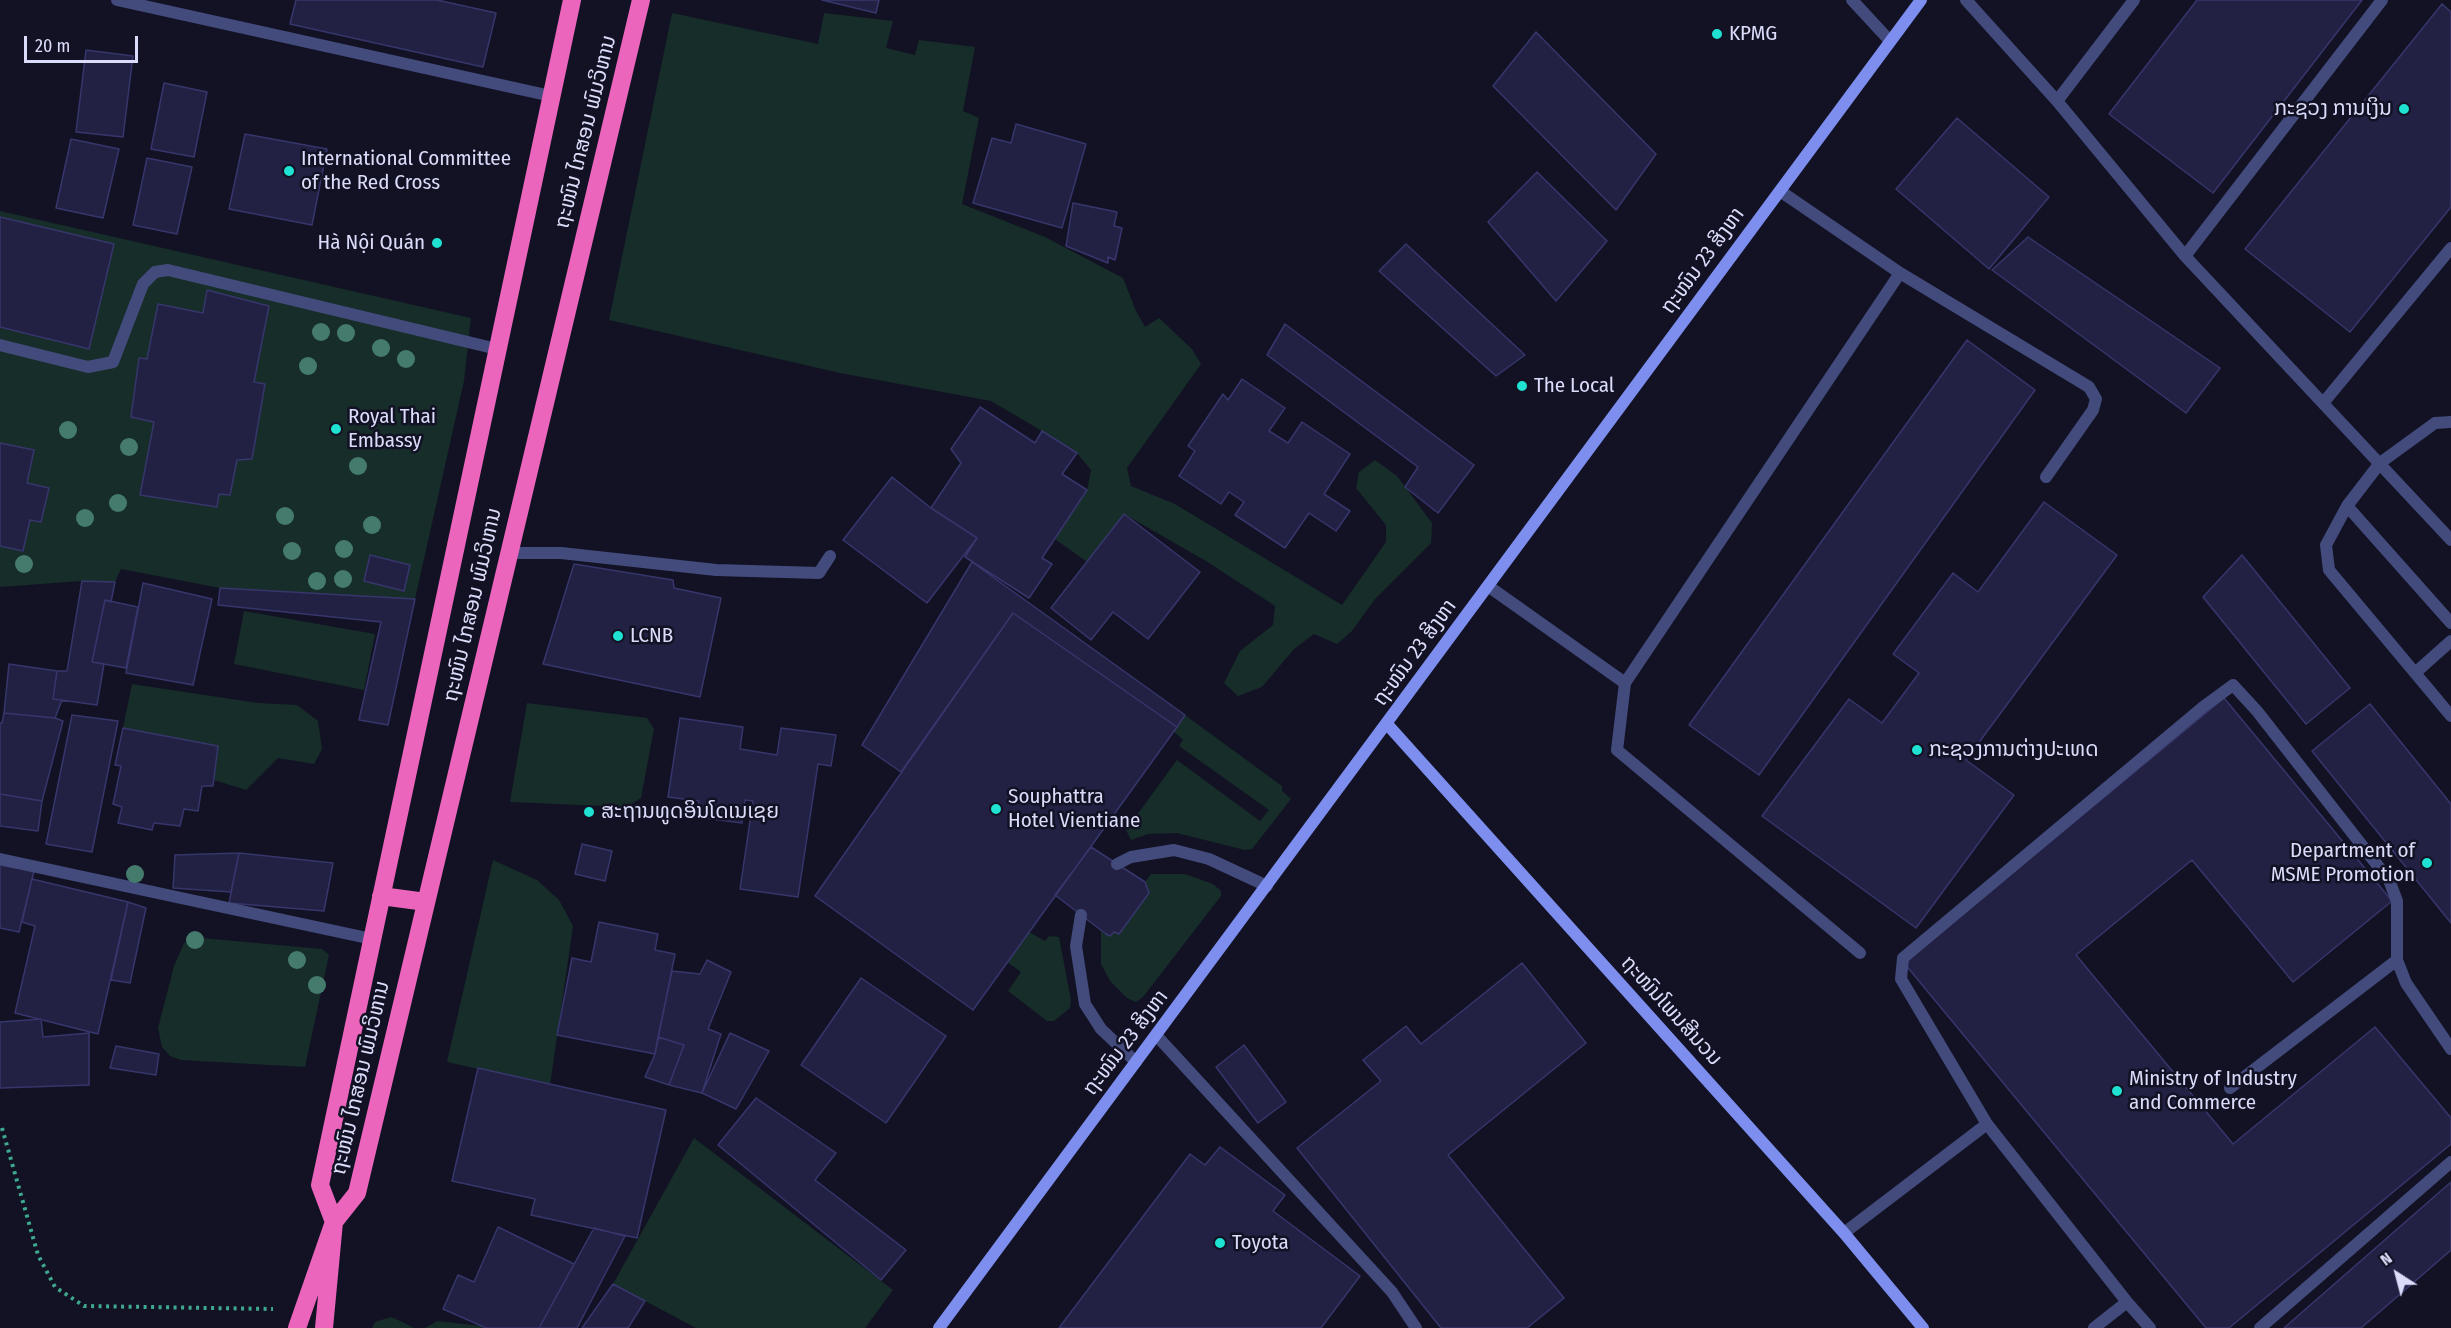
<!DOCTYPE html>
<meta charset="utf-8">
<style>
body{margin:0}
#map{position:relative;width:2451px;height:1328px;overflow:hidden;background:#121224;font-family:"Fira Sans Condensed",sans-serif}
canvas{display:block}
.north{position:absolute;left:2367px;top:1244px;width:60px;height:60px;-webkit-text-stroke:4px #121224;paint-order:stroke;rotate:324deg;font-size:16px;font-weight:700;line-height:24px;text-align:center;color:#dadcfa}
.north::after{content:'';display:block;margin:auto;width:21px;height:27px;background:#dadcfa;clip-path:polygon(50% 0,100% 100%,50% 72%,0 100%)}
.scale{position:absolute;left:24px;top:36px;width:114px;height:27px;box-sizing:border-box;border:3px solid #dadcfa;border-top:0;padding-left:8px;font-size:18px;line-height:21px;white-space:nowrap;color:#dadcfa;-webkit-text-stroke:4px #121224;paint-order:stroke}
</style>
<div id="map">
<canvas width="2451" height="1328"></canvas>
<div class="north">N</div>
<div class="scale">20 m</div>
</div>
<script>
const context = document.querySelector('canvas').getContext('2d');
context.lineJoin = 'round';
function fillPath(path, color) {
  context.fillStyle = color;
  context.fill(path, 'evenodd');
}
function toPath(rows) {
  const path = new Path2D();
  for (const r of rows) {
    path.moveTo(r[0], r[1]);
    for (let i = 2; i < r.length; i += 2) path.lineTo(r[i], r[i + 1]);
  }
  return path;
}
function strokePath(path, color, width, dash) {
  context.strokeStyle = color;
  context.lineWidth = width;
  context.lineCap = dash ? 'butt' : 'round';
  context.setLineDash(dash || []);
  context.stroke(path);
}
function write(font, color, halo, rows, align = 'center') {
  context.font = font + ' "Fira Sans Condensed","Noto Sans Lao",sans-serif';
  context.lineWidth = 5;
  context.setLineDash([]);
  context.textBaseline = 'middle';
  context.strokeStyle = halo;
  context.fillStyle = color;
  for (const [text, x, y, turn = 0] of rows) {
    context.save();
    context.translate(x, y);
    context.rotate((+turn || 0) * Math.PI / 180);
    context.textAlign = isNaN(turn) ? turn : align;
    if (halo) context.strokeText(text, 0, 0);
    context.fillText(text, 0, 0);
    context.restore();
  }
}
fillPath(toPath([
 [672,13,818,44,824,13,893,21,886,48,915,55,919,40,975,47,963,111,979,118,962,204,1045,237,1123,278,1136,311,1145,327,1159,318,1192,349,1201,364,1127,468,1131,486,1175,504,1342,605,1386,542,1386,525,1356,488,1359,472,1375,460,1397,476,1432,523,1431,543,1375,599,1352,631,1337,644,1314,634,1294,649,1262,687,1238,696,1224,683,1240,651,1273,625,1275,606,1206,561,1124,514,1087,562,1055,539,1087,490,1091,470,1077,453,1042,431,991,401,840,373,609,320],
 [0,211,471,318,464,381,415,599,220,588,121,569,115,582,82,581,0,587],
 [244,611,375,634,364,690,234,664],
 [132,684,258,703,297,705,318,721,322,749,314,764,278,758,246,790,214,780,218,746,123,728],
 [527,703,647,718,654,729,641,798,626,807,510,802],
 [1185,715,1282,786,1282,791,1291,799,1252,849,1245,850,1177,833,1148,834,1131,840,1126,830,1177,760,1260,821,1269,810,1179,746,1183,740,1173,731],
 [493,860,537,880,559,900,573,926,550,1085,447,1062],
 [1151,874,1185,874,1213,884,1221,891,1221,896,1143,997,1136,1002,1127,998,1110,981,1101,964,1101,931,1109,936,1114,932,1119,934,1149,893,1145,882],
 [1029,932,1045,941,1049,936,1059,937,1071,1000,1070,1008,1054,1021,1047,1021,1008,991,1021,972,1007,962],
 [202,938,322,949,329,955,305,1067,181,1060,170,1056,162,1047,158,1028,174,966,184,943],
 [694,1138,893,1290,865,1328,696,1328,613,1284],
 [391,1317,398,1320,414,1328,372,1328,375,1322],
 [437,1321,481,1326,483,1328,425,1328]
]), '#162d29');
const building = toPath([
 [296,0,437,0,496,13,483,67,290,24,296,0],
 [822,0,879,0,876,13,822,0],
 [2197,0,2362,0,2213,193,2109,114,2197,0],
 [2442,4,2451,12,2451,207,2350,332,2245,249,2442,4],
 [1536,32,1656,154,1616,210,1493,86,1536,32],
 [86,50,133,56,123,137,76,132,86,50],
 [164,83,207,92,194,157,151,149,164,83],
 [1957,118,2049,197,1989,269,1896,189,1957,118],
 [1016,124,1086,144,1062,228,973,203,992,138,1011,143,1016,124],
 [245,134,327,149,312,225,229,209,245,134],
 [71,139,119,149,103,218,56,208,71,139],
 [147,158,192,167,177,234,133,225,147,158],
 [1537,172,1607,241,1556,301,1488,222,1537,172],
 [1073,203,1117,212,1114,226,1122,228,1115,260,1108,257,1108,263,1066,246,1073,203],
 [0,217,114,244,89,349,0,327,0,217],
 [2028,237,2220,368,2186,413,1992,270,2028,237],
 [1406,244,1525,355,1496,376,1379,271,1406,244],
 [207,290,269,306,254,382,265,384,252,459,237,460,230,495,219,494,217,507,140,495,154,422,131,417,139,358,147,359,158,304,203,313,207,290],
 [1285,324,1474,465,1438,513,1405,487,1418,467,1267,355,1285,324],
 [1967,340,2035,390,1759,775,1689,725,1967,340],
 [1242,379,1285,408,1269,431,1288,443,1302,422,1350,454,1324,494,1350,511,1336,531,1309,513,1285,548,1235,515,1244,502,1229,492,1221,504,1179,476,1195,451,1188,446,1223,394,1228,400,1242,379],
 [980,407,1035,443,1042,431,1077,453,1062,474,1087,490,1042,558,1052,564,1029,598,965,557,977,538,931,508,961,463,951,449,980,407],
 [0,443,34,450,27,483,49,488,41,522,30,520,23,551,0,546,0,443],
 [892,477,931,508,977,538,927,603,843,540,892,477],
 [2044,502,2117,555,1966,760,2014,795,1916,928,1762,816,1849,699,1882,723,1919,673,1893,654,1953,573,1978,592,2044,502],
 [1124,514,1200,572,1148,639,1113,612,1091,640,1051,608,1124,514],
 [370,555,410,565,404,591,364,581,370,555],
 [2242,555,2350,688,2306,724,2203,597,2242,555],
 [972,562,1185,715,1177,727,1013,613,901,772,862,745,972,562],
 [574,564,673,580,674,588,721,598,700,697,543,664,574,564],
 [82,581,115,582,111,602,105,600,92,662,104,664,97,705,53,699,57,671,67,671,82,581],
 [143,583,212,599,193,685,126,673,143,583],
 [220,588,415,599,388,725,359,720,381,622,218,605,220,588],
 [105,600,138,607,126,668,92,662,105,600],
 [1013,613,1177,727,973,1010,815,896,1013,613],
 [9,664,57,671,53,699,62,700,55,718,4,713,9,664],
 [2224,698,2392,901,2293,982,2192,860,2076,955,2233,1144,2375,1027,2451,1118,2451,1144,2229,1328,2206,1328,1904,963,2224,698],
 [2370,704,2451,804,2451,923,2312,751,2370,704],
 [4,713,55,718,63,721,42,801,0,794,0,723,2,723,4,713],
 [72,715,118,721,92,852,46,844,72,715],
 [680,718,743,727,740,749,777,755,781,728,836,735,831,766,818,764,798,897,740,889,753,801,745,800,742,823,697,817,699,801,668,797,680,718],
 [123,728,218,746,213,786,202,786,198,811,184,809,180,826,154,823,152,830,118,823,122,807,113,804,121,766,115,765,123,728],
 [0,794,42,801,38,831,0,826,0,794],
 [582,844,612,851,605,881,575,874,582,844],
 [1091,847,1145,882,1149,893,1119,934,1114,932,1110,936,1106,934,1055,895,1091,847],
 [239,853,333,863,324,911,229,903,239,853],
 [239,853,231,892,173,888,175,855,239,853],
 [0,865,34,871,19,932,0,928,0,865],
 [32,879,128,902,98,1034,15,1013,35,926,22,922,32,879],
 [128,902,146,908,130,983,111,980,128,902],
 [599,922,658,934,655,950,675,954,655,1054,557,1035,572,958,591,962,599,922],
 [707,960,731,972,708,1029,721,1034,702,1093,669,1085,684,1045,658,1037,672,971,700,974,707,960],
 [1522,963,1586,1043,1448,1155,1564,1298,1527,1328,1441,1328,1297,1148,1381,1081,1363,1060,1406,1026,1421,1044,1522,963],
 [861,978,946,1036,886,1123,801,1065,861,978],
 [41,1019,43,1037,89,1033,89,1085,0,1088,0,1022,41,1019],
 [730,1033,769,1051,736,1109,702,1093,730,1033],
 [658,1037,684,1045,669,1085,645,1077,655,1054,658,1037],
 [1244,1045,1286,1102,1258,1123,1216,1067,1244,1045],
 [116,1046,159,1054,156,1075,110,1068,116,1046],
 [478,1068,666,1110,637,1238,531,1215,535,1199,452,1181,478,1068],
 [756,1098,836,1153,815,1180,906,1250,881,1280,718,1145,756,1098],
 [1220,1147,1285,1195,1273,1211,1360,1276,1321,1328,1059,1328,1190,1154,1205,1165,1220,1147],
 [2451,1182,2451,1250,2361,1328,2284,1328,2451,1182],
 [498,1227,574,1264,539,1328,486,1328,443,1309,458,1275,474,1282,498,1227],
 [594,1228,625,1236,577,1328,539,1328,594,1228],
 [613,1284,645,1301,628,1328,582,1328,613,1284]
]);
fillPath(building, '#222143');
strokePath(building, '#37366c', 1.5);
strokePath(toPath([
 [2,1128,38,1255,55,1287,84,1306,273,1309]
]), '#3fa990', 4, [3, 4.5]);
strokePath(toPath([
 [1852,0,1890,41],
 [1966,0,2057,101],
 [2134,0,2057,101,2185,256,2451,540],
 [1780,191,1900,273,2089,387,2096,399,2093,410,2046,477],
 [2185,256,2382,0],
 [0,345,88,367,113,362,143,284,155,272,168,270,497,349],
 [2324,402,2451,248],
 [2451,422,2435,423,2380,463,2347,506,2326,545,2329,570,2451,716],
 [2347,506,2451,623],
 [1488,586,1625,683],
 [2415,673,2451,641],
 [0,859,372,939],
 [1117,864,1131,857,1174,850,1209,859,1267,886],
 [1081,915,1076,946,1085,1004,1101,1029,1136,1062],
 [1860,953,1617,750,1625,683,1900,273],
 [1156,1035,1392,1292,1416,1328],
 [2230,1088,2397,960],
 [1844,1233,1987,1124],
 [2127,1302,1987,1124,1901,979,1903,958,2203,707,2233,685,2257,711,2389,880,2397,901,2397,960,2406,983,2451,1049],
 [2094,1328,2127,1302,2150,1328],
 [2260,1328,2451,1162]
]), '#434b7d', 12);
strokePath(toPath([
 [117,0,551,96],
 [509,553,561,553,716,570,819,573,830,556]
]), '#434b7d', 12);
strokePath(toPath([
 [1387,724,1844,1233,1923,1328],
 [939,1328,1921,0]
]), '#7d8eee', 12);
strokePath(toPath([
 [381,896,426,902],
 [297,1328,334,1222,357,1193,641,0],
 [324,1328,334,1222,320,1185,572,0]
]), '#eb65bc', 18);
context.fillStyle = '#457b6d';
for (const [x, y] of [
 [321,332],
 [346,333],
 [381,348],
 [406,359],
 [308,366],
 [68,430],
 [129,447],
 [358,466],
 [118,503],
 [285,516],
 [85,518],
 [372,525],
 [344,549],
 [292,551],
 [24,564],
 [343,579],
 [317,581],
 [135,874],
 [195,940],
 [297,960],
 [317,985]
]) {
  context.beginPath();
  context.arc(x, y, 9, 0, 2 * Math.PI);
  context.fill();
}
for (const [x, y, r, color] of [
 [1717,34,6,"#1fe2d3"],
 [2404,109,6,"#1fe2d3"],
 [289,171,6,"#1fe2d3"],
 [437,243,6,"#1fe2d3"],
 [1522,386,6,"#1fe2d3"],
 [336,429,6,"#1fe2d3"],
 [618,636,6,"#1fe2d3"],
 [1917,750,6,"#1fe2d3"],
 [996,809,6,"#1fe2d3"],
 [589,812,6,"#1fe2d3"],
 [2427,863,6,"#1fe2d3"],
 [2117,1091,6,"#1fe2d3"],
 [1220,1243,6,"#1fe2d3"]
]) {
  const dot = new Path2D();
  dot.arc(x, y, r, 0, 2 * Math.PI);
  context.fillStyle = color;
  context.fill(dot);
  strokePath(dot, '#121224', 2);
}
write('21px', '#dadcfa', '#121224', [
 ["KPMG",1729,34],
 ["ກະຊວງ ການເງິນ",2392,109,"right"],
 ["International Committee",301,159],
 ["of the Red Cross",301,183],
 ["Hà Nội Quán",425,243,"right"],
 ["The Local",1534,386],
 ["Royal Thai",348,417],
 ["Embassy",348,441],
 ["LCNB",630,636],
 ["ກະຊວງການຕ່າງປະເທດ",1929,750],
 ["Souphattra",1008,797],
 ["Hotel Vientiane",1008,821],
 ["ສະຖານທູດອິນໂດເນເຊຍ",601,812],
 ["Department of",2415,851,"right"],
 ["MSME Promotion",2415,875,"right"],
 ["Ministry of Industry",2129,1079],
 ["and Commerce",2129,1103],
 ["Toyota",1232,1243]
], 'left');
write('21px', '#dadcfa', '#121224', [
 ["ຖະໜົນ ໄກສອນ ພົມວິຫານ",586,132,-76],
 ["ຖະໜົນ 23 ສິງຫາ",1703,261,-54],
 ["ຖະໜົນ ໄກສອນ ພົມວິຫານ",473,605,-77],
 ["ຖະໜົນ 23 ສິງຫາ",1415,653,-54],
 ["ຖະໜົນໂພນສີນວນ",1671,1011,48],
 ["ຖະໜົນ 23 ສິງຫາ",1126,1043,-53],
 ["ຖະໜົນ ໄກສອນ ພົມວິຫານ",361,1078,-77]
]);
</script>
